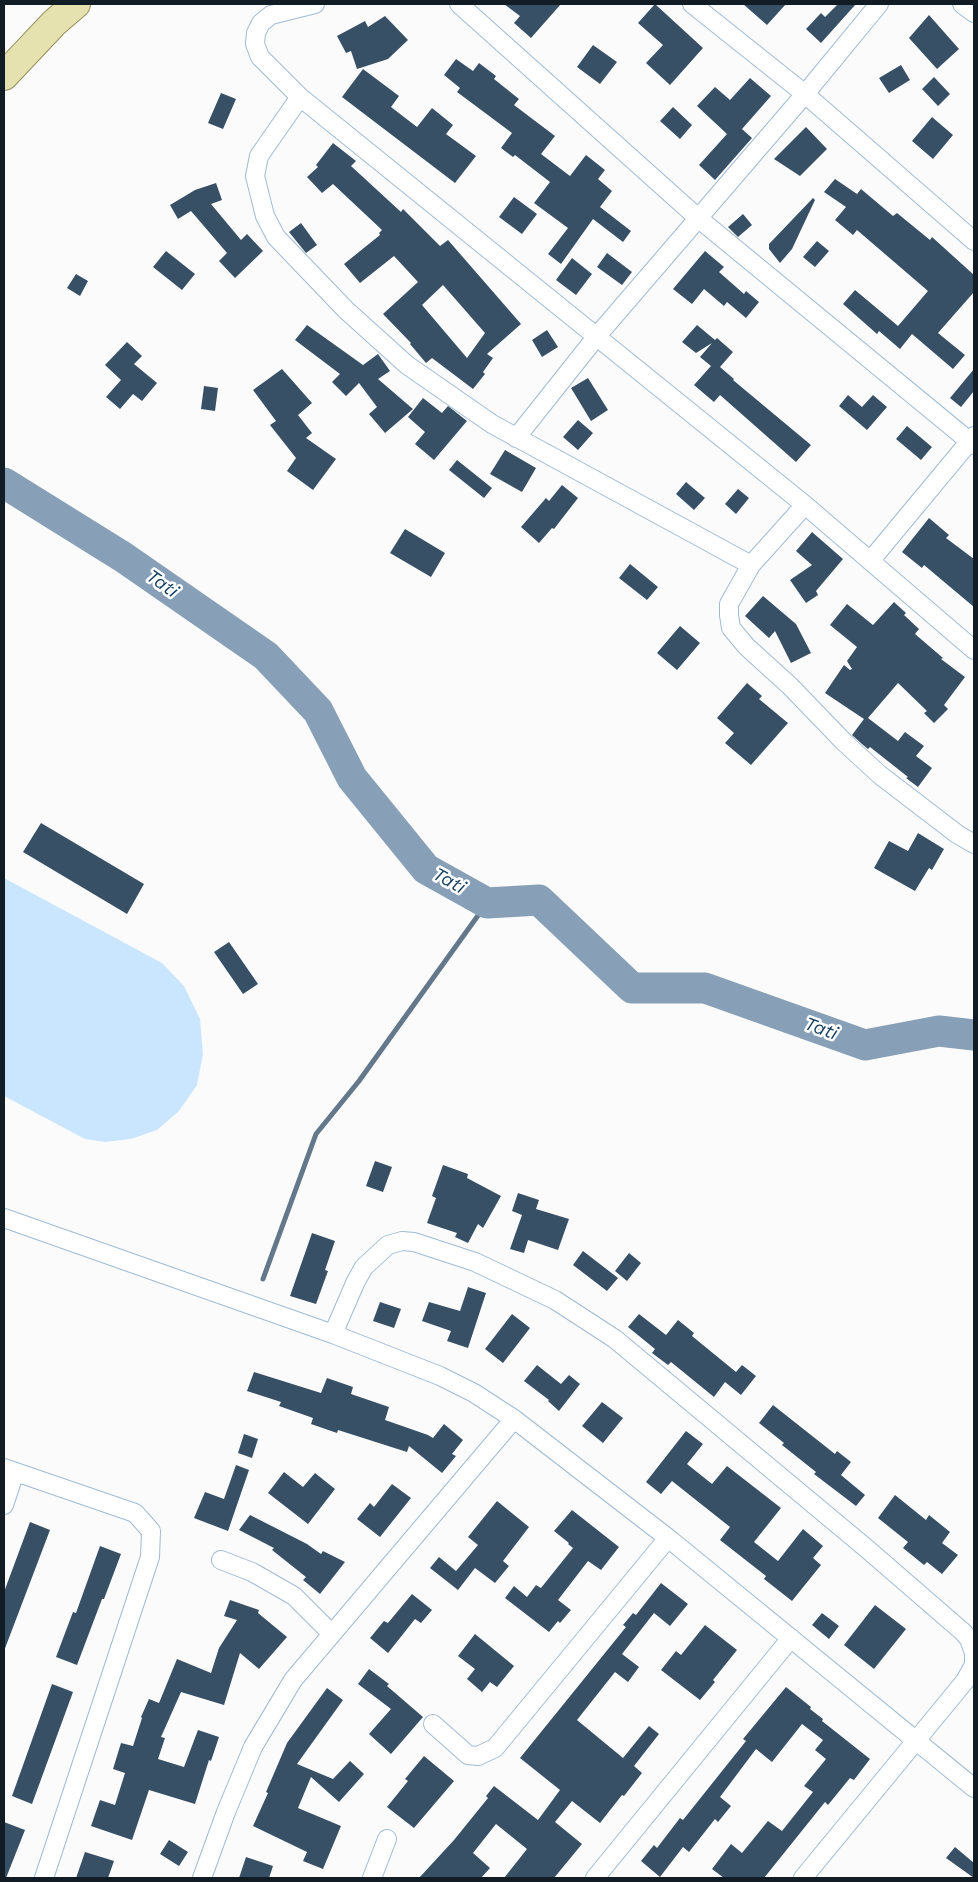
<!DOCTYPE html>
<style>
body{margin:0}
#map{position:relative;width:978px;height:1882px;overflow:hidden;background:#fbfbfb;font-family:"Work Sans",sans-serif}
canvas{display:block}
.frame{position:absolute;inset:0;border:5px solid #121c25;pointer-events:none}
</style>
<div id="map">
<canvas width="978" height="1882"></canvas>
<div class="frame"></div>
</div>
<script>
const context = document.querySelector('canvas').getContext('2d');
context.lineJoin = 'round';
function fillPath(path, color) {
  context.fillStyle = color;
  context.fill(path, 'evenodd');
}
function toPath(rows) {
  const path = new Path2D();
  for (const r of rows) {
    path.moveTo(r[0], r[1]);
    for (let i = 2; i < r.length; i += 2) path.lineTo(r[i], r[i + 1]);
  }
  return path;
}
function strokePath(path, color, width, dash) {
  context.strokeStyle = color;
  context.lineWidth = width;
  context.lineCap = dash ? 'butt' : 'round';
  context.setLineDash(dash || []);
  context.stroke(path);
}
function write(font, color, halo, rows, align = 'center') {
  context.font = font + ' "Work Sans",sans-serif';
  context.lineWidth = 5;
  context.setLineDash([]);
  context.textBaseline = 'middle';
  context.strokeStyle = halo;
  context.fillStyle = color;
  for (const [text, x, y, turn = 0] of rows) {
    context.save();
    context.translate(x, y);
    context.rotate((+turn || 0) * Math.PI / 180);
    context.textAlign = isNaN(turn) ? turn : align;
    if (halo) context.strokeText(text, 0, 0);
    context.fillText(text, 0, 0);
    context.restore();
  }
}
fillPath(toPath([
 [4,878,162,963,184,986,200,1019,203,1054,197,1085,179,1111,157,1130,131,1139,105,1142,85,1139,4,1096]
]), '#cae5fe');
strokePath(toPath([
 [263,1279,316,1134,359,1081,487,903]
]), '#64788b', 5);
strokePath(toPath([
 [4,483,123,557,266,656,318,711,352,778,426,869,487,903,539,900,632,988,705,988,865,1045,939,1031,974,1035]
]), '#87a0b7', 31);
fillPath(toPath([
 [504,4,561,4,531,38,514,23,520,16],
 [655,4,703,48,670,85,646,63,663,45,638,23],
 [743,4,786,4,767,25],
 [838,4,856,4,821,43,806,29,821,13,825,17],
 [929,15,959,49,937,69,909,38],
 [385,16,408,40,388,59,357,69,351,51,346,53,337,36,365,21,368,27],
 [593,45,617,62,600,84,577,67],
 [456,59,473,71,479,63,496,76,494,79,519,99,514,105,555,136,541,154,570,176,586,155,605,170,598,179,612,191,600,207,631,231,623,242,593,219,561,264,548,254,568,228,534,203,550,182,515,155,513,157,501,148,512,133,457,92,460,88,444,75],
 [901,65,910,80,889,93,879,78],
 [363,69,399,96,391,107,417,127,432,108,453,125,446,134,476,156,455,183,342,97],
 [934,77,950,94,938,106,922,89],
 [750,78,771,96,742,129,752,138,715,180,699,165,727,134,697,106,715,87,730,100],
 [221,93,236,99,223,129,208,123],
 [673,107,692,125,680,139,660,121],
 [932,117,953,135,933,159,912,141],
 [806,127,827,149,800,176,774,159],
 [333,143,356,161,351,166,401,212,403,209,440,246,448,240,521,324,487,354,493,358,483,372,485,374,473,389,432,358,426,363,410,344,411,343,383,314,418,282,394,256,360,283,344,264,380,235,379,233,382,230,333,184,322,193,307,177,318,167,316,165],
 [443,285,485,333,467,358,422,305],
 [835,179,857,194,861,189,893,216,897,213,930,240,932,237,974,275,974,292,938,333,965,355,953,369,912,334,900,349,879,331,877,334,843,304,855,290,898,326,928,291,857,230,853,235,835,220,846,207,824,192],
 [216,183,222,200,211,204,241,240,247,234,263,251,235,278,219,261,227,253,191,211,178,219,170,205,195,190],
 [514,197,537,214,522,234,499,217],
 [813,198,815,200,792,249,780,263,769,249,769,244],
 [743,214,752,225,738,237,728,227],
 [301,223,317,245,306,253,289,232],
 [817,241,829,251,815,267,803,257],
 [166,251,195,274,182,290,153,267],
 [705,251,724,267,719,272,744,294,746,291,759,302,746,318,727,302,724,306,704,289,692,304,673,289],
 [607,253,632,272,622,285,597,267],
 [572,258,592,274,576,295,556,280],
 [76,274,88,281,80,296,67,288],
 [307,325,363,365,378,354,390,371,378,379,413,409,385,433,369,414,377,407,359,383,346,396,332,382,340,374,295,340],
 [697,325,715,340,717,338,733,352,720,367,734,379,733,380,811,445,796,462,720,395,714,402,694,385,711,366,700,357,712,343,696,353,682,342],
 [547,330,558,347,542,357,532,340],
 [127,342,142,356,134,364,157,383,142,401,133,394,120,409,106,397,121,380,105,365],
 [282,369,312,403,298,415,312,433,306,438,336,459,313,490,287,471,296,458,270,425,276,421,253,390],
 [974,369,974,391,961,407,950,398],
 [588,378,608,410,591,421,571,388],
 [204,386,218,388,215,411,201,409],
 [848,395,862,407,873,395,887,407,867,430,839,406],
 [423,398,442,413,448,406,467,421,434,460,415,444,425,432,408,417],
 [578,420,593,433,578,450,563,437],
 [907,426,932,447,921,460,896,439],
 [505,450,536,468,522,492,490,474],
 [457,460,492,488,484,498,449,470],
 [686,482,705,498,694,510,676,494],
 [562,485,578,498,554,529,552,528,539,543,521,527,546,498,549,501],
 [738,489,749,498,736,514,725,504],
 [929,518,949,535,946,538,974,559,974,607,924,565,922,568,902,552],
 [405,529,445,553,431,577,390,553],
 [812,532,843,559,816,591,818,595,806,603,790,580,812,565,796,551],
 [630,564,658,587,647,600,619,578],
 [763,596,796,624,811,653,791,663,775,631,769,638,745,616],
 [894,602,906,613,904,615,919,629,915,634,943,658,941,659,965,677,944,705,948,709,934,723,924,713,927,711,898,683,868,718,898,741,905,732,924,746,916,756,932,768,918,787,906,778,908,777,870,747,868,749,862,744,852,735,864,719,825,693,844,665,850,670,852,669,847,661,857,647,830,625,847,604,873,625],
 [680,626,700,643,677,670,657,653],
 [747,683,762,696,759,699,788,723,751,765,725,743,734,733,717,718],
 [41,823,144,884,127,914,23,852],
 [918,833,944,849,932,870,929,868,915,891,874,868,889,841,908,851],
 [229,942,258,984,243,994,214,952],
 [375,1161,392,1167,383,1192,366,1186],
 [443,1165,468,1174,467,1178,501,1196,483,1228,478,1224,468,1243,455,1237,457,1233,427,1223,436,1198,432,1196],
 [518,1193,539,1200,536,1209,569,1219,558,1250,528,1240,524,1253,510,1249,522,1215,512,1211],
 [312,1233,335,1241,325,1270,328,1271,316,1304,290,1296],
 [583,1251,618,1278,607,1291,573,1265],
 [629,1253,641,1263,627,1281,615,1271],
 [468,1287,486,1293,468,1348,447,1341,451,1331,422,1321,429,1302,460,1311],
 [380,1302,401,1309,394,1328,373,1321],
 [512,1314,530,1328,503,1363,485,1349],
 [639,1314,666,1335,678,1320,694,1333,692,1336,736,1372,742,1365,756,1376,741,1395,725,1382,714,1397,671,1362,668,1365,652,1353,655,1349,628,1327],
 [537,1365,561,1384,569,1375,580,1384,559,1411,548,1401,549,1400,524,1381],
 [254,1372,321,1393,327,1378,353,1387,351,1394,389,1407,385,1420,428,1435,433,1438,444,1424,463,1440,452,1454,456,1456,442,1473,409,1446,407,1452,338,1430,337,1433,311,1424,313,1418,279,1406,281,1402,247,1391],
 [602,1402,623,1418,603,1443,582,1426],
 [773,1405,835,1454,837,1451,851,1462,841,1475,865,1495,856,1506,814,1474,816,1472,782,1445,784,1443,759,1423],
 [686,1431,703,1444,687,1464,712,1484,727,1466,781,1508,754,1542,778,1561,803,1529,823,1546,813,1558,821,1565,792,1601,764,1579,766,1576,720,1540,730,1527,672,1481,661,1494,646,1482],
 [244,1434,258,1439,252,1458,238,1453],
 [236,1465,249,1470,228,1531,194,1518,205,1492,224,1499],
 [284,1472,303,1487,315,1473,335,1489,308,1524,268,1493],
 [392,1484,411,1498,380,1537,357,1519,370,1503,374,1507],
 [895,1495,926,1520,929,1515,950,1532,942,1543,958,1555,942,1574,927,1562,924,1565,903,1548,908,1542,878,1518],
 [497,1501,529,1527,503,1561,509,1566,495,1583,475,1568,458,1590,430,1568,439,1557,456,1571,478,1545,468,1537],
 [572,1510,619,1547,601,1570,588,1561,558,1600,571,1610,560,1623,558,1621,549,1632,505,1598,514,1586,527,1597,536,1585,541,1588,573,1548,568,1544,569,1543,554,1531],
 [250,1515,307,1544,321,1554,323,1551,345,1562,320,1594,303,1580,306,1577,272,1550,274,1548,239,1530],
 [30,1522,50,1530,4,1651,4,1592],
 [100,1546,121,1554,104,1599,102,1599,77,1665,56,1657,73,1612,76,1613],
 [661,1583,688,1604,670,1626,654,1613,622,1654,639,1667,628,1682,615,1672,577,1720,623,1758,649,1726,659,1734,634,1766,642,1773,624,1796,622,1795,600,1823,572,1801,555,1822,582,1844,554,1878,504,1878,527,1849,496,1824,473,1853,490,1868,481,1878,419,1878,454,1840,488,1798,486,1796,494,1786,538,1820,560,1790,520,1758,626,1627,623,1625,633,1613,636,1615],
 [412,1594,432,1610,421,1623,415,1619,388,1653,370,1638,384,1621,388,1623],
 [230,1600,259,1610,258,1613,287,1637,259,1669,240,1653,224,1705,181,1692,161,1737,165,1738,158,1759,184,1767,198,1730,219,1737,211,1761,209,1760,195,1804,149,1790,132,1840,91,1826,100,1800,115,1805,125,1773,113,1769,121,1743,133,1746,142,1718,141,1717,149,1699,159,1703,177,1659,211,1673,219,1648,237,1620,224,1616],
 [875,1605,906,1629,874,1669,844,1645],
 [822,1613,839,1626,829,1639,812,1625],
 [705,1625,737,1650,713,1680,715,1682,700,1700,661,1670,676,1651,681,1655],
 [475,1634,514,1666,497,1687,490,1682,482,1692,467,1679,475,1669,458,1656],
 [369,1669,389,1684,387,1686,423,1717,391,1754,369,1734,391,1709,358,1684],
 [52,1684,73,1692,32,1804,12,1796],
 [786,1687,811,1707,810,1709,823,1719,822,1721,870,1759,854,1780,850,1778,828,1805,825,1802,764,1878,724,1878,712,1869,731,1844,742,1853,768,1821,782,1831,813,1792,804,1786,826,1759,815,1750,823,1740,802,1724,772,1762,756,1749,720,1797,731,1806,718,1822,715,1819,689,1852,683,1847,660,1877,641,1861,654,1845,657,1848,680,1818,683,1820,746,1741,743,1739],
 [327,1688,343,1700,297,1764,333,1779,350,1761,364,1774,339,1802,311,1777,298,1808,341,1826,323,1869,303,1861,307,1852,253,1826,268,1793,266,1792,287,1743],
 [424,1756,454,1781,414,1828,387,1807,408,1781,405,1779],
 [4,1822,25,1830,6,1878,4,1878],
 [169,1840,188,1852,179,1866,160,1854],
 [955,1847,974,1863,974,1878,946,1858],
 [85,1852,114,1861,108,1878,76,1878],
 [246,1857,273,1866,269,1878,239,1878]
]), '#385066');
const minor = toPath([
 [315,4,271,15,261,23,256,33,255,44,260,57,300,97,805,505,974,650],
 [459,4,698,218,974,445],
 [692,4,805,94,974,241],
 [962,4,974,13],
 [300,97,259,156,255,176,265,216,276,237,346,310,407,365,492,424,751,565],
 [516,438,597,336,805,94,879,4],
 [805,505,751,565,729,604,729,615,731,628,747,647,790,686,844,742,880,775,957,834,974,844],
 [871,560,974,436],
 [4,1218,333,1334,440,1376,474,1393,514,1419,668,1538,974,1788],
 [333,1334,356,1281,364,1267,388,1245,402,1241,414,1242,475,1262,555,1300,615,1339,866,1548,963,1632,969,1639,974,1653,974,1665,965,1681,803,1878],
 [4,1468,135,1513,151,1531,150,1557,44,1878],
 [4,1505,15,1472],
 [221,1560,252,1572,294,1596,332,1634],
 [433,1724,468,1755,478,1756,495,1748,668,1538],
 [202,1878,226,1812,253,1747,293,1680,514,1419],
 [372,1878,387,1839],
 [595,1878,791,1638]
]);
const primary = toPath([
 [4,76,54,23,76,4]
]);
strokePath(minor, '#a0bbd4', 20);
strokePath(primary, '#91905c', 30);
strokePath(minor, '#fff', 18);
strokePath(primary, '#e6e2af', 28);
write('italic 19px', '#184264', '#fff', [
 ["Tati",162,584,35],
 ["Tati",449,881,29],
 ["Tati",821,1029,20]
]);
</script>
